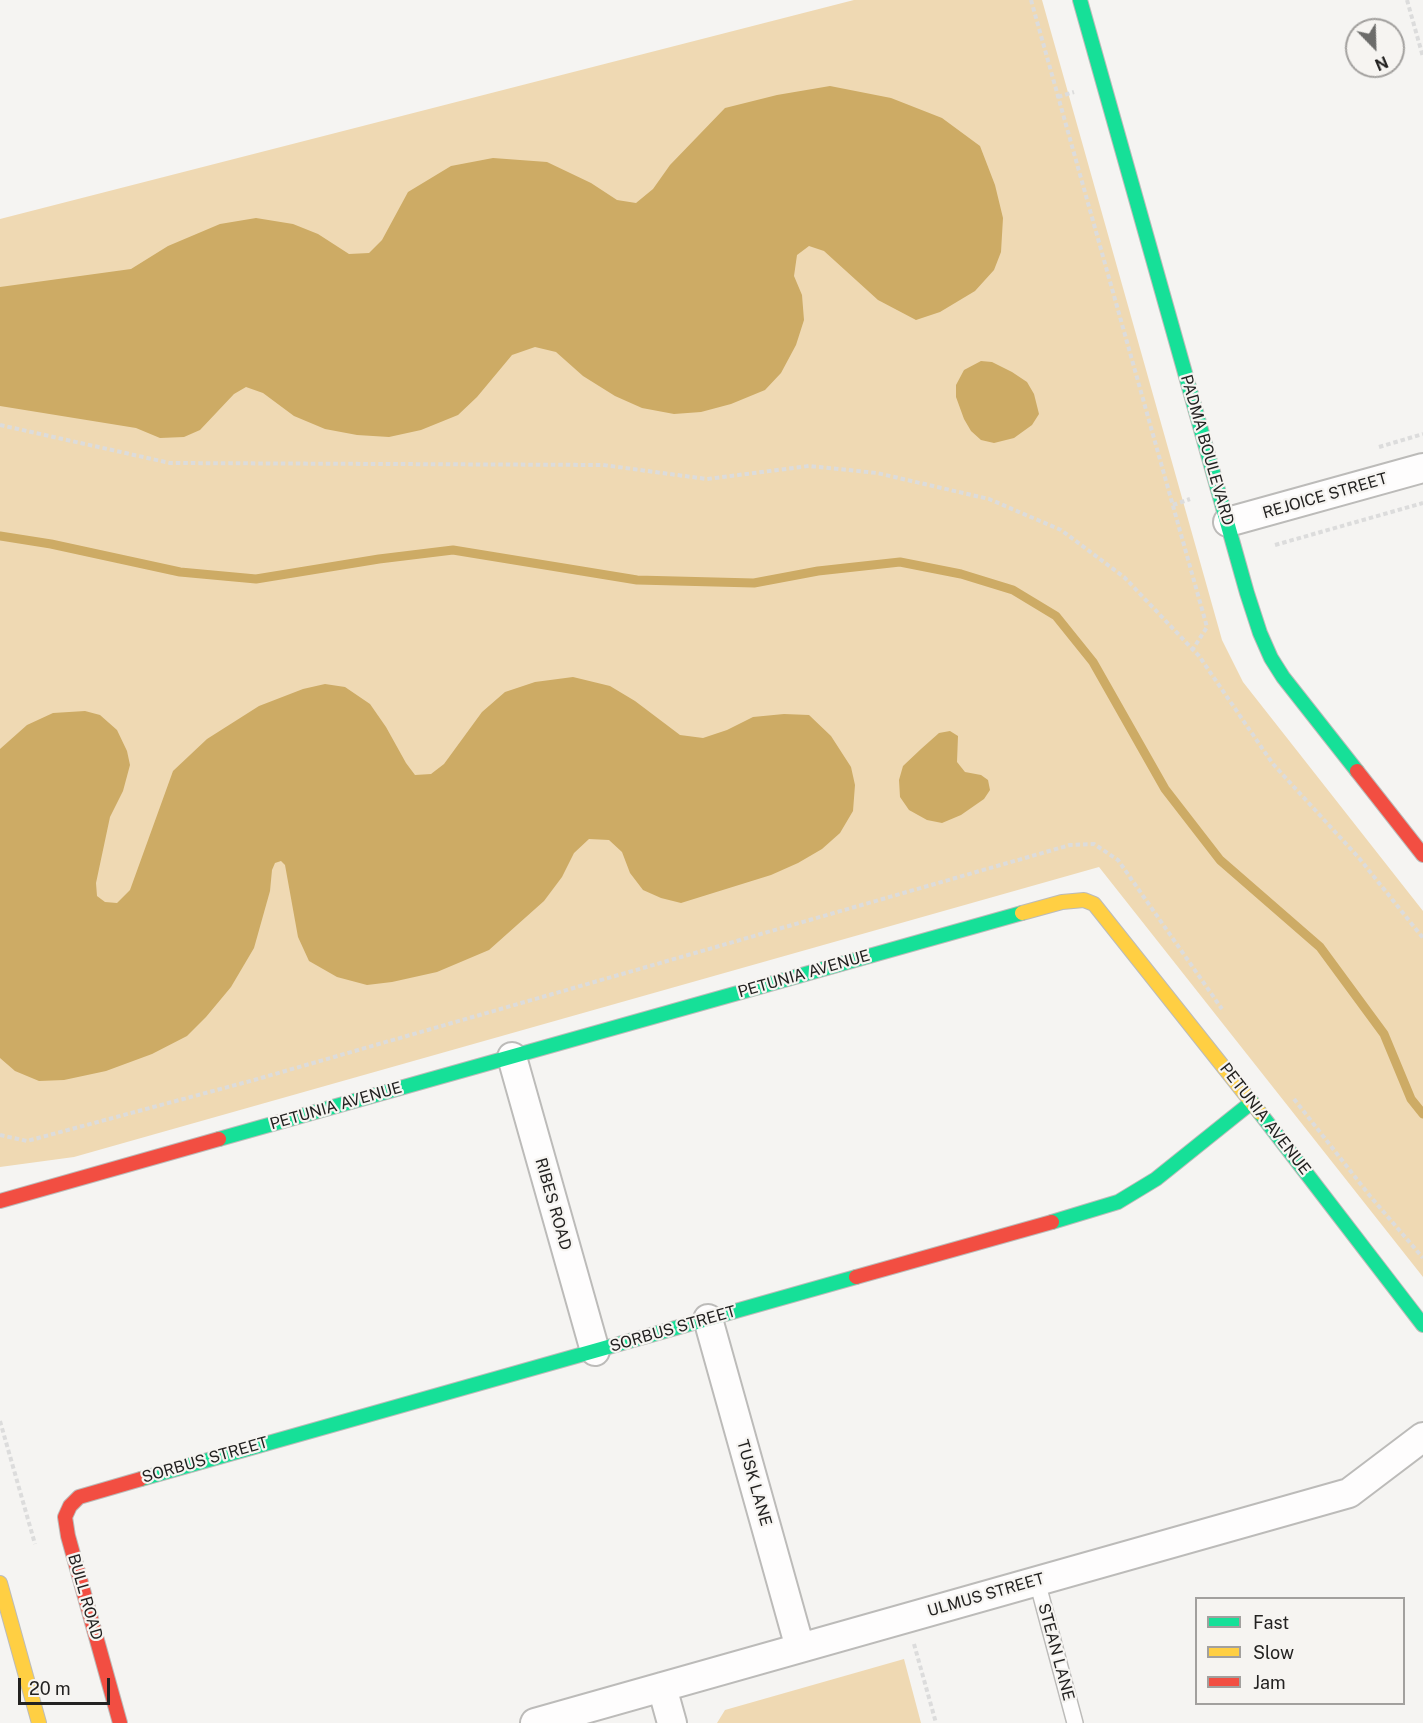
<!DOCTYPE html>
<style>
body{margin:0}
#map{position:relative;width:1423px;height:1723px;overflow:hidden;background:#f5f4f2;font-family:"Public Sans",sans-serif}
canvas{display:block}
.legend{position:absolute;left:1195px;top:1597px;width:210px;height:108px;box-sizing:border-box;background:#f6f4f1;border:2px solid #a2a09e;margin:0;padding:8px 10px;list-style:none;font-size:18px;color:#232221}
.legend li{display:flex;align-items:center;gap:12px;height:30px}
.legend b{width:30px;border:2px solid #a2a09e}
.north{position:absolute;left:1345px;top:18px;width:60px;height:60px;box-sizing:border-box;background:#f6f4f1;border:2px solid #a2a09e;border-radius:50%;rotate:157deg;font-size:16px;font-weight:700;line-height:24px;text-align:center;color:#232221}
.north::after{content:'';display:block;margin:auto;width:21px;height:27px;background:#6c6c6a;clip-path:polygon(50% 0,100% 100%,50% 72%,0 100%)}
.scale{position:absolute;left:18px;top:1678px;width:92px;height:27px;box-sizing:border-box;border:3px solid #232221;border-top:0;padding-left:8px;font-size:18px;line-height:21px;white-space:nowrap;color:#232221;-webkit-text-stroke:4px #f6f4f1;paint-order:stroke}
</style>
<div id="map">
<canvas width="1423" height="1723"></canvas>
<ul class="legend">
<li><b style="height:8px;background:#16e098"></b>Fast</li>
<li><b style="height:8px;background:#ffcf43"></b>Slow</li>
<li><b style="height:8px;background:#f24e42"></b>Jam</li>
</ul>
<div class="north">N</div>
<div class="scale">20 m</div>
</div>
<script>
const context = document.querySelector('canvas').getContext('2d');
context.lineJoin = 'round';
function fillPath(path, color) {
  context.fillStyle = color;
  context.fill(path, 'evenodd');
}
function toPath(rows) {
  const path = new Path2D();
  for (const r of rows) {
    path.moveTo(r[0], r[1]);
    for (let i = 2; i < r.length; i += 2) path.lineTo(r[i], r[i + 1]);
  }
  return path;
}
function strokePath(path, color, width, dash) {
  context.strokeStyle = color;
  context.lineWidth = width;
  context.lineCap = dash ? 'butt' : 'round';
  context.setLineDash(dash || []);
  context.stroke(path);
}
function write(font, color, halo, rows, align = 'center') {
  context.font = font + ' "Public Sans",sans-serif';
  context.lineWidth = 4.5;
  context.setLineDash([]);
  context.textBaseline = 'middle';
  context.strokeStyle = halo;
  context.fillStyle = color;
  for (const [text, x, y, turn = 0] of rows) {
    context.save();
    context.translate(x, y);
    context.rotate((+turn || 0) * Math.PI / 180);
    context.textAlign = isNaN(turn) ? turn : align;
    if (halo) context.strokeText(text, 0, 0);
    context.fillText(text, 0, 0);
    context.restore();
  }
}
fillPath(toPath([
 [854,0,1042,0,1222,640,1243,682,1423,911,1423,1277,1099,867,74,1157,0,1167,0,219],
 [904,1659,921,1723,717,1723,725,1710]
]), '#efd9b3');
fillPath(toPath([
 [830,86,891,98,942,118,980,146,995,185,1003,218,1001,252,994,270,975,291,940,312,916,320,878,300,824,251,809,246,797,255,794,276,802,295,804,320,796,345,781,373,765,390,731,404,701,412,674,414,642,408,615,396,583,376,556,352,535,347,512,355,477,397,458,415,421,430,389,437,357,435,325,429,294,416,263,393,246,387,234,394,200,430,184,437,160,438,136,428,0,406,0,287,131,269,168,246,220,224,256,218,293,224,318,234,349,254,369,253,382,240,408,192,451,166,493,158,547,162,591,183,617,200,636,203,653,189,670,165,725,108,777,95],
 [981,361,992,362,1012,372,1027,382,1034,394,1039,414,1032,425,1014,438,994,443,981,440,971,431,964,419,956,397,956,385,964,370],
 [573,677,610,686,635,701,680,735,703,738,727,730,753,717,784,714,809,715,831,736,851,767,855,785,853,811,840,833,822,849,798,863,771,875,681,903,661,898,643,890,630,873,622,852,609,840,589,839,574,853,562,877,544,901,489,950,437,972,392,982,367,985,337,977,309,961,298,937,285,865,281,861,275,863,272,870,270,891,254,948,231,987,206,1017,187,1036,152,1054,106,1071,64,1080,39,1081,15,1071,0,1058,0,749,27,725,53,713,85,711,100,715,117,730,127,751,130,765,123,791,110,817,96,883,97,896,105,902,117,903,130,890,173,771,207,739,259,706,303,689,325,684,345,687,370,704,386,727,406,763,415,775,431,774,444,764,482,712,505,692,535,682],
 [950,731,958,736,957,762,965,772,981,775,988,780,990,790,984,799,961,815,942,823,927,820,909,810,900,797,899,780,903,766,921,749,939,733]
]), '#cdab65');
strokePath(toPath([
 [0,536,51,544,180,572,256,579,379,559,453,550,637,580,754,583,818,571,900,562,961,574,1013,590,1056,616,1093,662,1165,789,1220,860,1320,947,1384,1034,1411,1099,1423,1114]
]), '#cdab65', 9);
const lane = toPath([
 [1037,1581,1075,1723]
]);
const street = toPath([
 [1228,522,1423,468],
 [512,1057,595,1351],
 [708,1319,800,1648],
 [662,1687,672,1723],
 [535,1723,1349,1493,1423,1437]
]);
const fast = toPath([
 [1080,0,1247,593,1260,633,1271,658,1283,677,1357,771],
 [1260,1113,1423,1325],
 [219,1139,1022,913],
 [1052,1222,1118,1202,1156,1179,1252,1102],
 [141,1479,856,1277]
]);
const slow = toPath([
 [1022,913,1062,902,1084,900,1094,904,1260,1113],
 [0,1583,39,1723]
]);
const jam = toPath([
 [1357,771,1423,855],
 [0,1201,219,1139],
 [856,1277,1052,1222],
 [120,1723,68,1536,65,1517,70,1506,79,1497,141,1479]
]);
strokePath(lane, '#bcbbb9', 18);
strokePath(street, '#bcbbb9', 32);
strokePath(fast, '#bcbbb9', 16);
strokePath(slow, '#bcbbb9', 16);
strokePath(jam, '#bcbbb9', 16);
strokePath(toPath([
 [1031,0,1207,627,1193,649],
 [1407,0,1423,57],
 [1058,97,1074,92],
 [0,425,170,463,603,465,707,479,809,466,877,473,989,499,1061,530,1124,577,1199,656,1273,764,1359,858,1423,938],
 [1379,447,1423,434],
 [1173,505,1190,499],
 [1275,545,1423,503],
 [1294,1099,1370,1196,1423,1258],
 [0,1135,27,1141,254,1080,1070,845,1094,844,1118,860,1222,1009],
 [0,1421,35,1544],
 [914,1644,936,1723]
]), '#dcdcdc', 4, [4.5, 3]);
strokePath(lane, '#fefdfd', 15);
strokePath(street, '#fefdfd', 28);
strokePath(fast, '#16e098', 14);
strokePath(slow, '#ffcf43', 14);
strokePath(jam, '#f24e42', 14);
write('16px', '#232221', '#f6f4f1', [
 ["PADMA BOULEVARD",1207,450,74],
 ["REJOICE STREET",1325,496,-16],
 ["PETUNIA AVENUE",804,974,-16],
 ["PETUNIA AVENUE",336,1106,-16],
 ["PETUNIA AVENUE",1265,1119,52],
 ["RIBES ROAD",553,1204,74],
 ["SORBUS STREET",673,1329,-16],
 ["SORBUS STREET",205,1460,-16],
 ["TUSK LANE",754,1483,74],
 ["ULMUS STREET",986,1595,-16],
 ["BULL ROAD",85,1597,74],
 ["STEAN LANE",1056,1652,75]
]);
</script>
